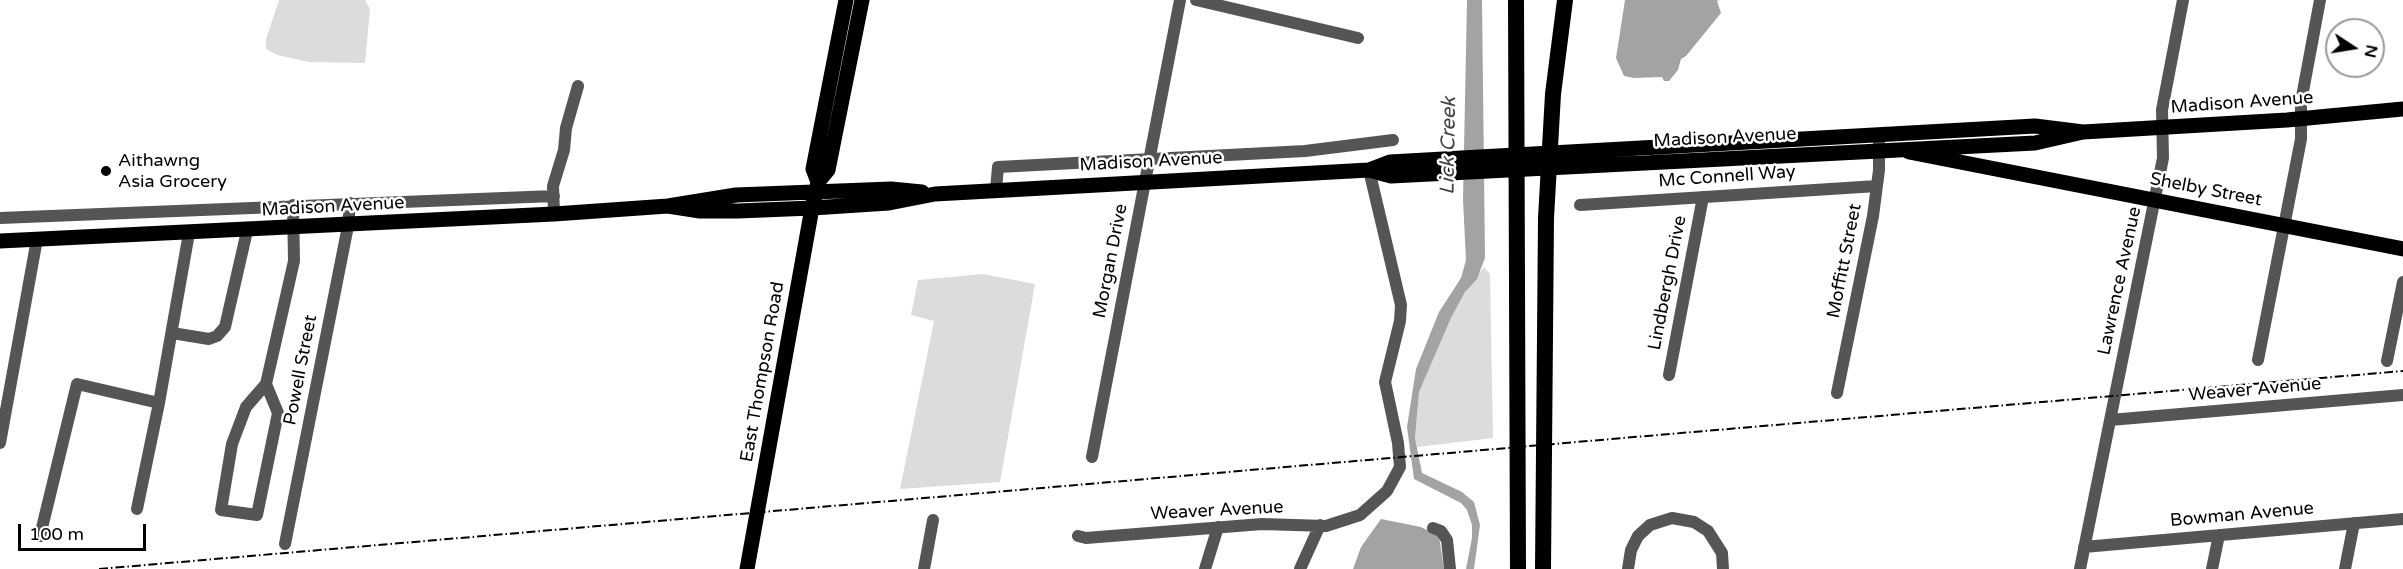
<!DOCTYPE html>
<style>
body{margin:0}
#map{position:relative;width:2403px;height:569px;overflow:hidden;background:#fff;font-family:"Varela Round",sans-serif}
canvas{display:block}
.north{position:absolute;left:2325px;top:18px;width:60px;height:60px;box-sizing:border-box;background:#fff;border:2px solid #999;border-radius:50%;rotate:102deg;font-size:16px;font-weight:700;line-height:24px;text-align:center;color:#000}
.north::after{content:'';display:block;margin:auto;width:21px;height:27px;background:#000;clip-path:polygon(50% 0,100% 100%,50% 72%,0 100%)}
.scale{position:absolute;left:18px;top:524px;width:128px;height:27px;box-sizing:border-box;border:3px solid #000;border-top:0;padding-left:8px;font-size:18px;line-height:21px;white-space:nowrap;color:#000;-webkit-text-stroke:4px #fff;paint-order:stroke}
</style>
<div id="map">
<canvas width="2403" height="569"></canvas>
<div class="north">N</div>
<div class="scale">100 m</div>
</div>
<script>
const context = document.querySelector('canvas').getContext('2d');
context.lineJoin = 'round';
function fillPath(path, color) {
  context.fillStyle = color;
  context.fill(path, 'evenodd');
}
function toPath(rows) {
  const path = new Path2D();
  for (const r of rows) {
    path.moveTo(r[0], r[1]);
    for (let i = 2; i < r.length; i += 2) path.lineTo(r[i], r[i + 1]);
  }
  return path;
}
function strokePath(path, color, width, dash) {
  context.strokeStyle = color;
  context.lineWidth = width;
  context.lineCap = dash ? 'butt' : 'round';
  context.setLineDash(dash || []);
  context.stroke(path);
}
function write(font, color, halo, rows, align = 'center') {
  context.font = font + ' "Varela Round",sans-serif';
  context.lineWidth = 5;
  context.setLineDash([]);
  context.textBaseline = 'middle';
  context.strokeStyle = halo;
  context.fillStyle = color;
  for (const [text, x, y, turn = 0] of rows) {
    context.save();
    context.translate(x, y);
    context.rotate((+turn || 0) * Math.PI / 180);
    context.textAlign = isNaN(turn) ? turn : align;
    if (halo) context.strokeText(text, 0, 0);
    context.fillText(text, 0, 0);
    context.restore();
  }
}
fillPath(toPath([
 [279,0,365,0,370,9,365,63,309,62,277,55,266,49,266,39],
 [1484,267,1490,274,1493,438,1417,447,1415,438,1419,392,1451,318,1465,292],
 [983,274,1035,284,1000,482,900,489,934,321,911,315,918,280]
]), '#dcdcdc');
fillPath(toPath([
 [1467,0,1482,0,1485,258,1477,279,1465,292,1451,318,1419,392,1415,438,1422,473,1462,492,1474,502,1480,525,1474,569,1466,569,1472,538,1472,525,1467,510,1461,503,1414,479,1407,427,1416,369,1439,312,1461,278,1466,260,1463,200],
 [1625,0,1719,0,1717,1,1721,13,1686,56,1681,59,1678,70,1669,81,1664,81,1662,77,1634,78,1624,76,1616,58],
 [1381,519,1421,527,1439,536,1444,569,1353,569,1361,547]
]), '#a3a3a3');
strokePath(toPath([
 [1196,0,1358,38],
 [996,190,998,167,1305,151,1393,140],
 [1580,205,1877,186],
 [554,214,553,186,564,150,566,128,578,86],
 [0,218,554,196],
 [172,333,209,339,217,336,225,327,247,231],
 [2258,360,2301,139,2301,102,2320,0],
 [2387,361,2403,282],
 [1669,375,1703,197],
 [266,384,278,413,257,515,221,510,232,444,246,407,266,384,294,261,293,205],
 [1837,393,1873,216,1879,170,1879,142],
 [2110,420,2403,395],
 [0,443,37,239],
 [1092,457,1180,0],
 [137,509,159,403],
 [1433,528,1441,531,1447,540,1450,569],
 [40,536,77,384,159,403,189,233],
 [1078,536,1086,538,1262,524,1326,526,1360,515,1387,491,1400,467,1398,443,1385,382,1400,321,1401,305,1369,170],
 [285,544,348,226,350,203],
 [2084,547,2403,519],
 [924,569,933,520],
 [1205,569,1218,527],
 [1300,569,1320,525],
 [1628,569,1631,550,1638,536,1650,525,1672,518,1694,522,1708,531,1722,553,1723,569],
 [2080,569,2163,158,2162,110,2183,0],
 [2212,569,2219,535],
 [2345,569,2354,523]
]), '#555', 12);
strokePath(toPath([
 [1909,152,2403,249],
 [1369,170,1391,176,2035,143,2083,132,2287,120,2403,109],
 [818,182,813,169,846,0],
 [668,206,700,211,738,211,812,208,889,203,935,194,1369,170,1390,162,2035,126,2083,132],
 [0,241,554,214,668,206,736,195,891,189,922,192],
 [747,569,812,208,818,182,828,170,862,0]
]), '#000', 15);
strokePath(toPath([
 [1516,0,1518,569],
 [1543,569,1546,218,1553,94,1565,0]
]), '#000', 16);
strokePath(toPath([
 [99,569,2403,371]
]), '#000', 2, [9, 3, 1.5, 3]);
for (const [x, y, r, color] of [
 [106,171,6,"#000"]
]) {
  const dot = new Path2D();
  dot.arc(x, y, r, 0, 2 * Math.PI);
  context.fillStyle = color;
  context.fill(dot);
  strokePath(dot, '#fff', 2);
}
write('18px', '#000', '#fff', [
 ["Madison Avenue",2242,103,-4],
 ["Madison Avenue",1725,138,-3],
 ["Madison Avenue",1151,162,-3],
 ["Mc Connell Way",1727,177,-4],
 ["Shelby Street",2206,190,11],
 ["Madison Avenue",333,207,-3],
 ["Morgan Drive",1111,261,-79],
 ["Moffitt Street",1845,261,-79],
 ["Lawrence Avenue",2120,281,-78],
 ["Lindbergh Drive",1668,283,-79],
 ["Powell Street",301,370,-79],
 ["East Thompson Road",763,372,-80],
 ["Weaver Avenue",2255,390,-5],
 ["Weaver Avenue",1217,511,-3],
 ["Bowman Avenue",2242,515,-5]
]);
write('18px', '#000', '#fff', [
 ["Aithawng",118,161],
 ["Asia Grocery",118,182]
], 'left');
write('italic 20px', '#444', '#fff', [
 ["Lick Creek",1449,146,-89]
]);
</script>
